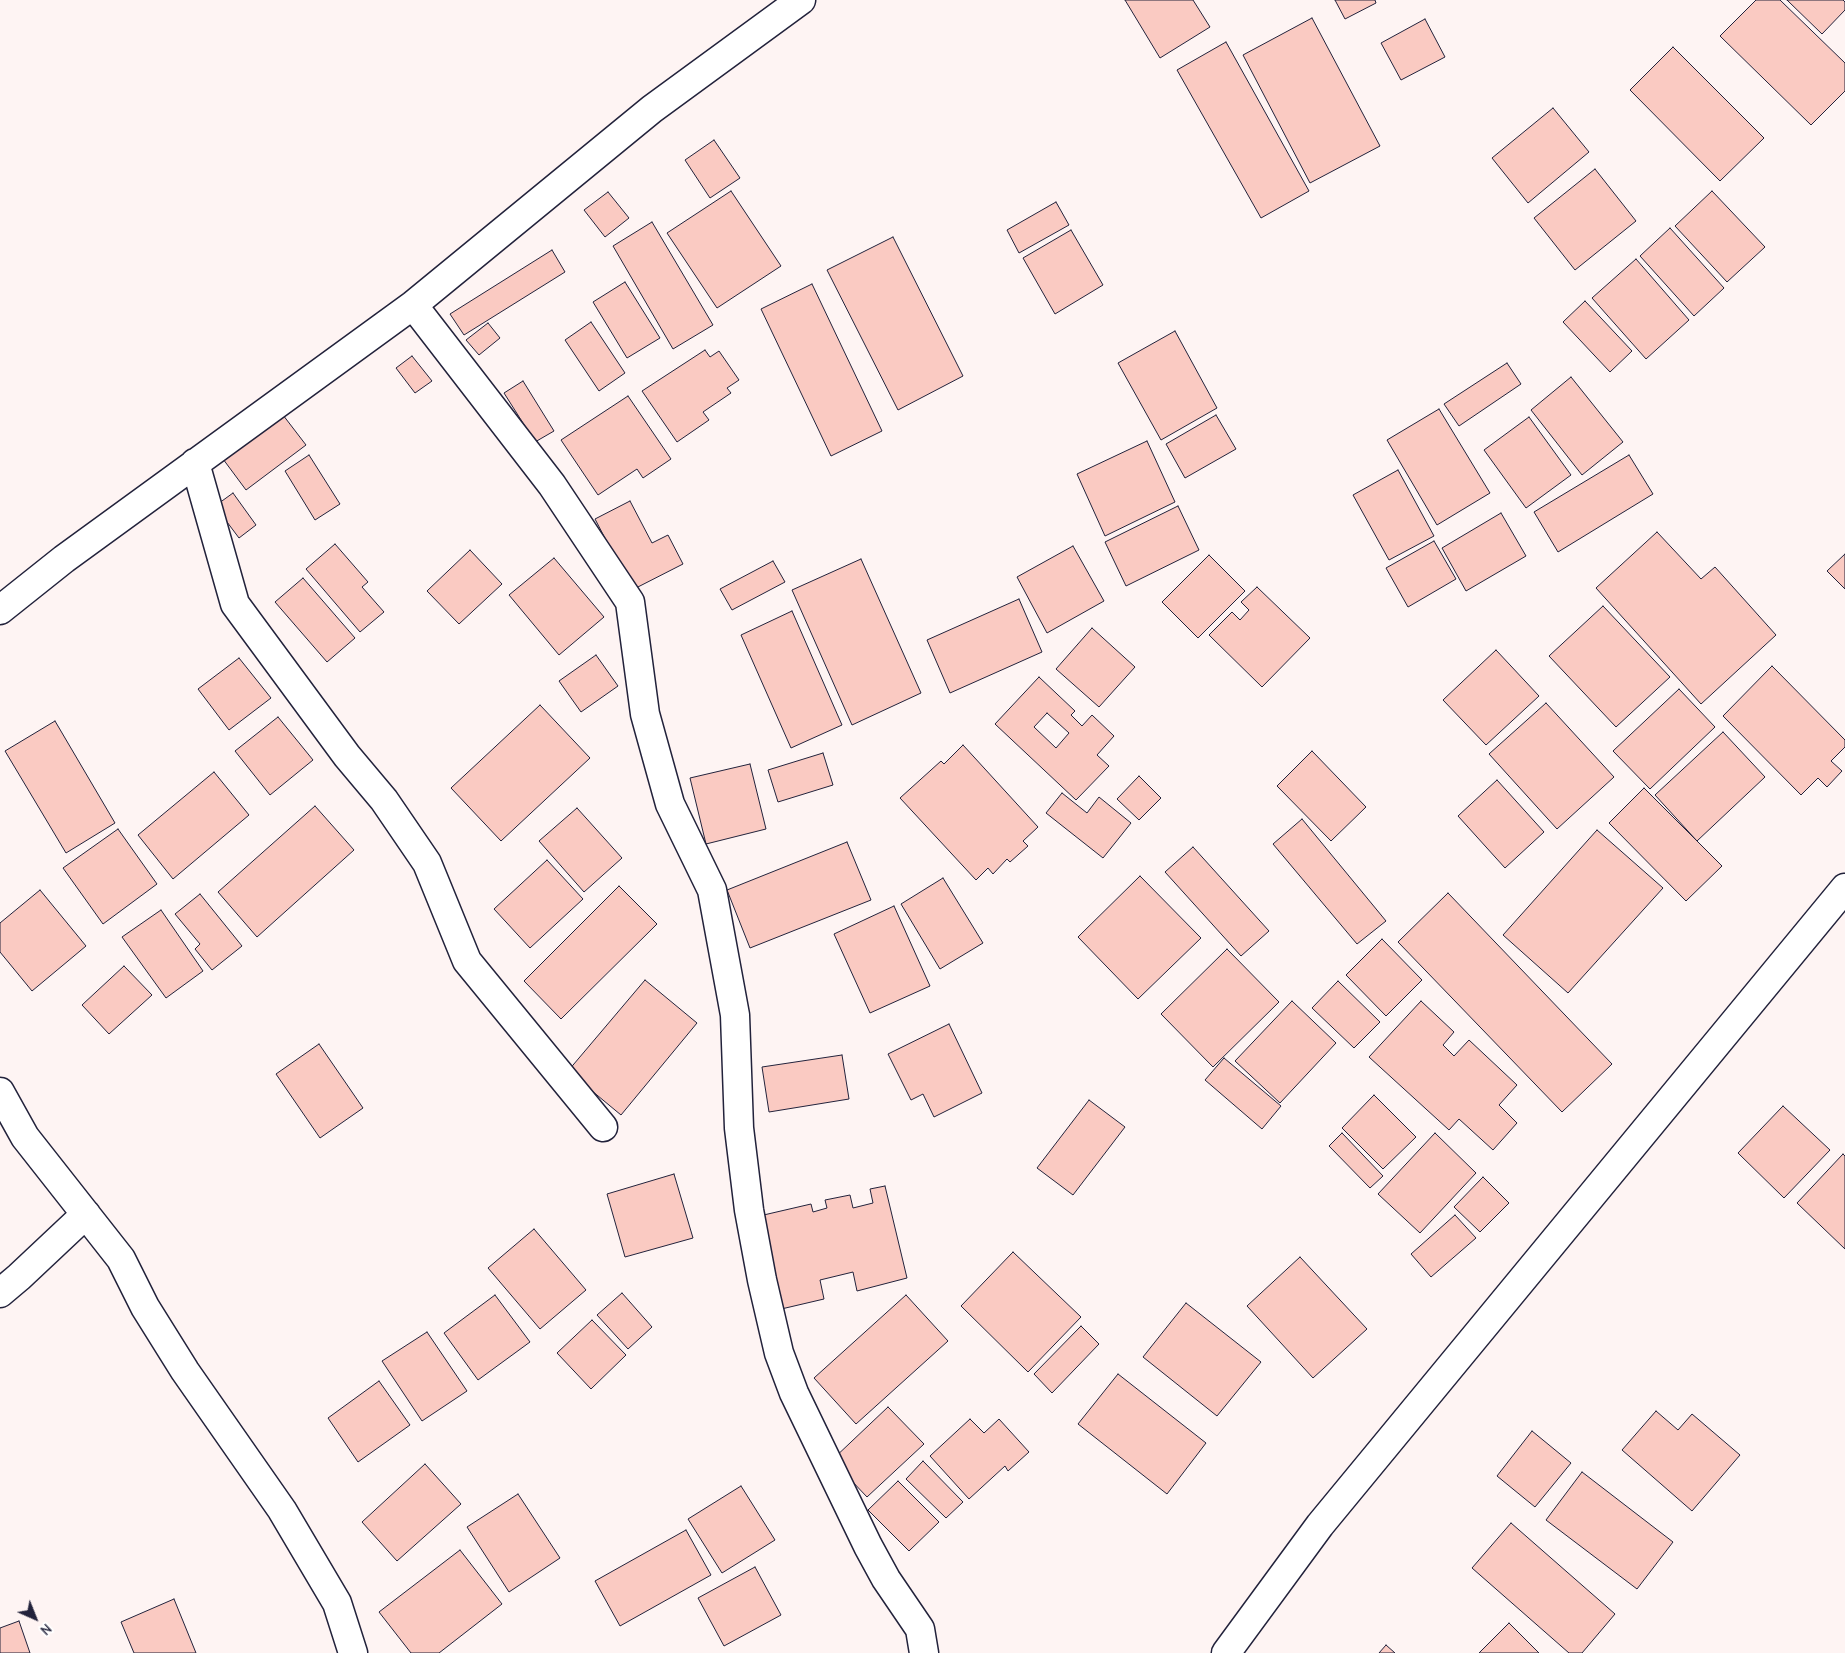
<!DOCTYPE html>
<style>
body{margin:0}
#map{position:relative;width:1845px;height:1653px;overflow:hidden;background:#fef4f3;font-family:"Comic Neue",sans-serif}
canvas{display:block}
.north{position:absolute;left:10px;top:1593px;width:50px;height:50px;-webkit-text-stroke:4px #fff;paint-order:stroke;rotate:136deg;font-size:14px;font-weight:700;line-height:20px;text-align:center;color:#22223b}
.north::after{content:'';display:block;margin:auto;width:18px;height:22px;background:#22223b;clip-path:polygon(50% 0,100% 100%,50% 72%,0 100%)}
</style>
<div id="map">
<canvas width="1845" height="1653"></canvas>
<div class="north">N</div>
</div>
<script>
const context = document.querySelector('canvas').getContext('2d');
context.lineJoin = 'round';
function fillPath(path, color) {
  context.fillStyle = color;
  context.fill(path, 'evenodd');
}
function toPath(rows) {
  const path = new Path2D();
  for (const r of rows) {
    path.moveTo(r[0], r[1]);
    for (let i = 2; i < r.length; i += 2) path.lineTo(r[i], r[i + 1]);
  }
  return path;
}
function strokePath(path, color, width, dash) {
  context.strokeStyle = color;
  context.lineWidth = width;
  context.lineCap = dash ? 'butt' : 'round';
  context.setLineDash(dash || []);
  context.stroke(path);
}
const building = toPath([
 [1125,0,1193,0,1210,27,1160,58,1125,0],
 [1335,0,1375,0,1376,3,1345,19,1335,0],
 [1756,0,1780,0,1845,63,1845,91,1811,125,1720,36,1756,0],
 [1787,0,1843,0,1845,2,1845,10,1822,34,1787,0],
 [1312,18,1380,146,1310,183,1243,55,1312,18],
 [1425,19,1445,57,1401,80,1381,43,1425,19],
 [1226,42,1309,191,1261,218,1177,70,1226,42],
 [1673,47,1764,138,1720,181,1630,90,1673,47],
 [1553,108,1589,152,1528,203,1492,158,1553,108],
 [714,140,740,178,710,198,685,160,714,140],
 [1595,169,1636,221,1575,270,1534,218,1595,169],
 [731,191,781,266,717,308,667,233,731,191],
 [1712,191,1765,247,1727,282,1675,226,1712,191],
 [608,192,629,218,605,237,584,210,608,192],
 [1056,202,1069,225,1019,253,1007,230,1056,202],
 [652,222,713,325,673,349,613,246,652,222],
 [1670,228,1724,288,1694,316,1640,256,1670,228],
 [1071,230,1103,285,1055,314,1023,258,1071,230],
 [893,237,963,376,898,410,827,270,893,237],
 [552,250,565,272,464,335,450,314,552,250],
 [1636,259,1689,320,1646,359,1592,298,1636,259],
 [625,282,660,338,627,358,593,302,625,282],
 [812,284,882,431,831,456,761,309,812,284],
 [1585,301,1632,351,1610,372,1563,322,1585,301],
 [591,322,625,373,599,391,565,340,591,322],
 [488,323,500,338,479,355,466,340,488,323],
 [1175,331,1217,408,1161,440,1118,363,1175,331],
 [705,350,710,357,719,351,739,380,727,388,731,393,703,412,709,420,677,442,642,391,705,350],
 [412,356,432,381,415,393,396,368,412,356],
 [1507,363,1521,384,1459,426,1444,404,1507,363],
 [1571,377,1623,442,1582,475,1531,410,1571,377],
 [523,381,554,431,535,442,504,393,523,381],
 [628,396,671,459,643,478,637,469,598,495,561,440,628,396],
 [1439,409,1490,493,1437,525,1387,440,1439,409],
 [283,415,306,445,246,490,223,459,283,415],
 [1216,415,1236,449,1185,478,1166,444,1216,415],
 [1529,417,1571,475,1526,508,1484,450,1529,417],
 [1147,441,1175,502,1105,536,1077,474,1147,441],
 [309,455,340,504,315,520,285,471,309,455],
 [1629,455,1653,494,1558,552,1534,512,1629,455],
 [1398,470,1434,536,1389,560,1353,495,1398,470],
 [233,493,256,525,239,538,215,506,233,493],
 [630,501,652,543,668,535,683,564,632,590,595,519,630,501],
 [1178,506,1199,550,1126,586,1105,542,1178,506],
 [1501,513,1526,556,1466,591,1442,548,1501,513],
 [1657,532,1701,579,1715,567,1776,635,1701,704,1596,588,1657,532],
 [1434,541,1456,579,1408,607,1386,568,1434,541],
 [335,544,368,582,362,587,384,612,360,632,306,569,335,544],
 [1073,546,1104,601,1047,633,1017,577,1073,546],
 [470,550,502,584,459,624,427,591,470,550],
 [1845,554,1845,589,1827,571,1845,554],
 [1209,555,1245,591,1198,638,1162,602,1209,555],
 [554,558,604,617,559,655,509,595,554,558],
 [861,559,921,693,852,725,792,590,861,559],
 [773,561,785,582,732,610,720,589,773,561],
 [303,578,355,638,327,662,275,602,303,578],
 [1257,587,1310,638,1262,687,1209,635,1232,612,1240,620,1249,610,1241,602,1257,587],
 [1019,599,1042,652,950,693,927,640,1019,599],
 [1603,606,1670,677,1616,727,1549,656,1603,606],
 [792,611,842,725,791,748,741,635,792,611],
 [1092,628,1135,667,1099,707,1056,669,1092,628],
 [1496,650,1539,696,1486,745,1443,700,1496,650],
 [596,655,618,686,581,712,559,681,596,655],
 [239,658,271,698,229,730,198,689,239,658],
 [1772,666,1845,740,1845,747,1831,761,1842,771,1827,787,1818,778,1801,795,1723,716,1772,666],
 [1039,677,1075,711,1071,715,1082,726,1092,715,1114,736,1097,755,1109,766,1076,800,995,724,1039,677],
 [1047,713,1069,733,1056,748,1034,727,1047,713],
 [1679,689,1715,727,1650,789,1613,751,1679,689],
 [1546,703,1614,777,1557,829,1489,754,1546,703],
 [540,705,590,758,501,841,451,788,540,705],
 [278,717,313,760,270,795,235,751,278,717],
 [55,721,115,823,66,853,5,751,55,721],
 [1723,732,1765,777,1697,841,1655,795,1723,732],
 [963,745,1038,827,1023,841,1028,846,1010,862,1007,859,993,874,988,868,976,880,900,798,941,761,944,764,963,745],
 [1312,751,1366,807,1331,841,1277,786,1312,751],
 [823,753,833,785,778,802,768,770,823,753],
 [750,764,766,829,706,844,690,778,750,764],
 [214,772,249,815,173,879,138,835,214,772],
 [1139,776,1161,798,1139,820,1117,799,1139,776],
 [1497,780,1544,832,1505,868,1458,816,1497,780],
 [1644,788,1722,866,1686,901,1609,823,1644,788],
 [1062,793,1087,813,1099,797,1131,823,1103,858,1046,813,1062,793],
 [315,806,354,850,257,937,218,892,315,806],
 [577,808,622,858,584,892,539,841,577,808],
 [1302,819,1386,921,1357,944,1273,844,1302,819],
 [118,829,157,884,103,924,63,868,118,829],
 [1597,830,1663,888,1568,993,1503,935,1597,830],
 [847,842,871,900,750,948,727,890,847,842],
 [1193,847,1269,931,1241,956,1165,872,1193,847],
 [547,860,583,899,530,948,494,909,547,860],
 [1140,876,1201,938,1138,999,1078,937,1140,876],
 [943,878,983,943,940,969,901,904,943,878],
 [619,886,657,924,561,1019,524,981,619,886],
 [40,890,86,946,32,991,0,952,0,923,40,890],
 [1448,893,1612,1064,1562,1112,1398,942,1448,893],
 [200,894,242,946,212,970,195,949,200,944,175,914,200,894],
 [894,906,930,986,870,1013,834,934,894,906],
 [161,910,203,971,166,998,122,937,161,910],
 [1382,939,1422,980,1386,1016,1346,975,1382,939],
 [1227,949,1279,1002,1213,1067,1161,1014,1227,949],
 [124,966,152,995,109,1034,82,1005,124,966],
 [645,980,697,1023,621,1115,568,1071,645,980],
 [1338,981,1380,1022,1354,1048,1312,1008,1338,981],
 [1292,1001,1336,1043,1280,1103,1235,1061,1292,1001],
 [1421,1001,1454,1032,1443,1045,1454,1056,1469,1040,1517,1085,1499,1105,1517,1123,1493,1150,1459,1119,1449,1130,1369,1057,1421,1001],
 [949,1024,982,1093,934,1117,923,1094,911,1100,888,1054,949,1024],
 [319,1044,363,1108,320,1138,276,1074,319,1044],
 [842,1055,849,1099,769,1112,762,1067,842,1055],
 [1224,1058,1281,1106,1262,1129,1205,1080,1224,1058],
 [1374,1095,1416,1137,1383,1169,1342,1128,1374,1095],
 [1089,1100,1125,1127,1073,1195,1037,1168,1089,1100],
 [1783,1106,1830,1150,1784,1198,1738,1153,1783,1106],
 [1342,1133,1383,1176,1370,1188,1329,1146,1342,1133],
 [1435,1133,1476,1173,1420,1233,1378,1194,1435,1133],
 [1843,1154,1845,1156,1845,1249,1797,1203,1843,1154],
 [674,1174,693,1238,625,1257,607,1194,674,1174],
 [1483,1177,1509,1203,1480,1232,1454,1207,1483,1177],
 [885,1186,907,1278,857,1291,853,1272,820,1280,824,1299,777,1310,755,1217,811,1204,813,1212,827,1208,825,1200,850,1195,853,1208,873,1203,870,1189,885,1186],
 [1455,1215,1476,1238,1431,1277,1411,1254,1455,1215],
 [534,1229,586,1290,540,1329,488,1268,534,1229],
 [1013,1252,1081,1317,1028,1372,961,1306,1013,1252],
 [1300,1257,1367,1329,1313,1378,1247,1306,1300,1257],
 [622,1293,652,1327,628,1349,597,1315,622,1293],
 [495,1295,530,1342,478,1380,444,1333,495,1295],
 [906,1295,948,1341,856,1424,814,1378,906,1295],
 [1186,1303,1261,1362,1217,1416,1143,1357,1186,1303],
 [592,1320,626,1355,591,1389,557,1353,592,1320],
 [1081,1326,1099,1344,1052,1393,1034,1374,1081,1326],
 [427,1332,467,1391,422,1421,382,1361,427,1332],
 [1118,1374,1206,1443,1167,1494,1078,1424,1118,1374],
 [379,1381,410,1425,358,1462,328,1418,379,1381],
 [888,1407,924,1444,867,1497,832,1460,888,1407],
 [1656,1411,1678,1430,1692,1414,1740,1455,1692,1511,1622,1450,1656,1411],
 [970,1419,984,1433,999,1419,1029,1452,1008,1471,1005,1466,969,1499,930,1456,970,1419],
 [1532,1431,1571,1463,1535,1507,1497,1476,1532,1431],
 [923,1461,963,1502,946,1518,906,1479,923,1461],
 [425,1464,461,1504,397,1561,362,1522,425,1464],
 [1582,1472,1673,1542,1637,1589,1546,1520,1582,1472],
 [898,1481,939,1522,909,1551,868,1510,898,1481],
 [741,1486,775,1540,722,1573,688,1519,741,1486],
 [518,1494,560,1558,509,1592,467,1527,518,1494],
 [1511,1523,1615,1614,1582,1653,1569,1653,1472,1568,1511,1523],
 [686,1530,711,1575,620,1626,595,1581,686,1530],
 [460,1550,502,1604,439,1653,411,1653,379,1612,460,1550],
 [755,1567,781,1615,724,1646,698,1598,755,1567],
 [174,1599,196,1653,134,1653,121,1622,174,1599],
 [19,1621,30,1653,0,1653,0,1628,19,1621],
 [1509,1623,1539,1653,1479,1653,1509,1623],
 [1386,1645,1395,1653,1379,1653,1386,1645]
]);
fillPath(building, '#facac2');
strokePath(building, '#22223b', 1);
const minor = toPath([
 [413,305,552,485,630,602,645,714,670,804,712,890,735,1015,739,1128,749,1210,762,1280,779,1353,794,1393,868,1546,886,1579,920,1629,924,1653],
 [195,463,235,604,347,756,384,800,427,863,467,961,603,1127],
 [0,610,64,559,413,305,652,109,801,0],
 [0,1092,25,1137,121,1259,145,1307,185,1371,282,1510,337,1603,353,1653],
 [0,1293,19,1277,86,1214],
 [1226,1653,1320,1525,1845,888]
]);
strokePath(minor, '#22223b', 31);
strokePath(minor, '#fff', 28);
</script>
